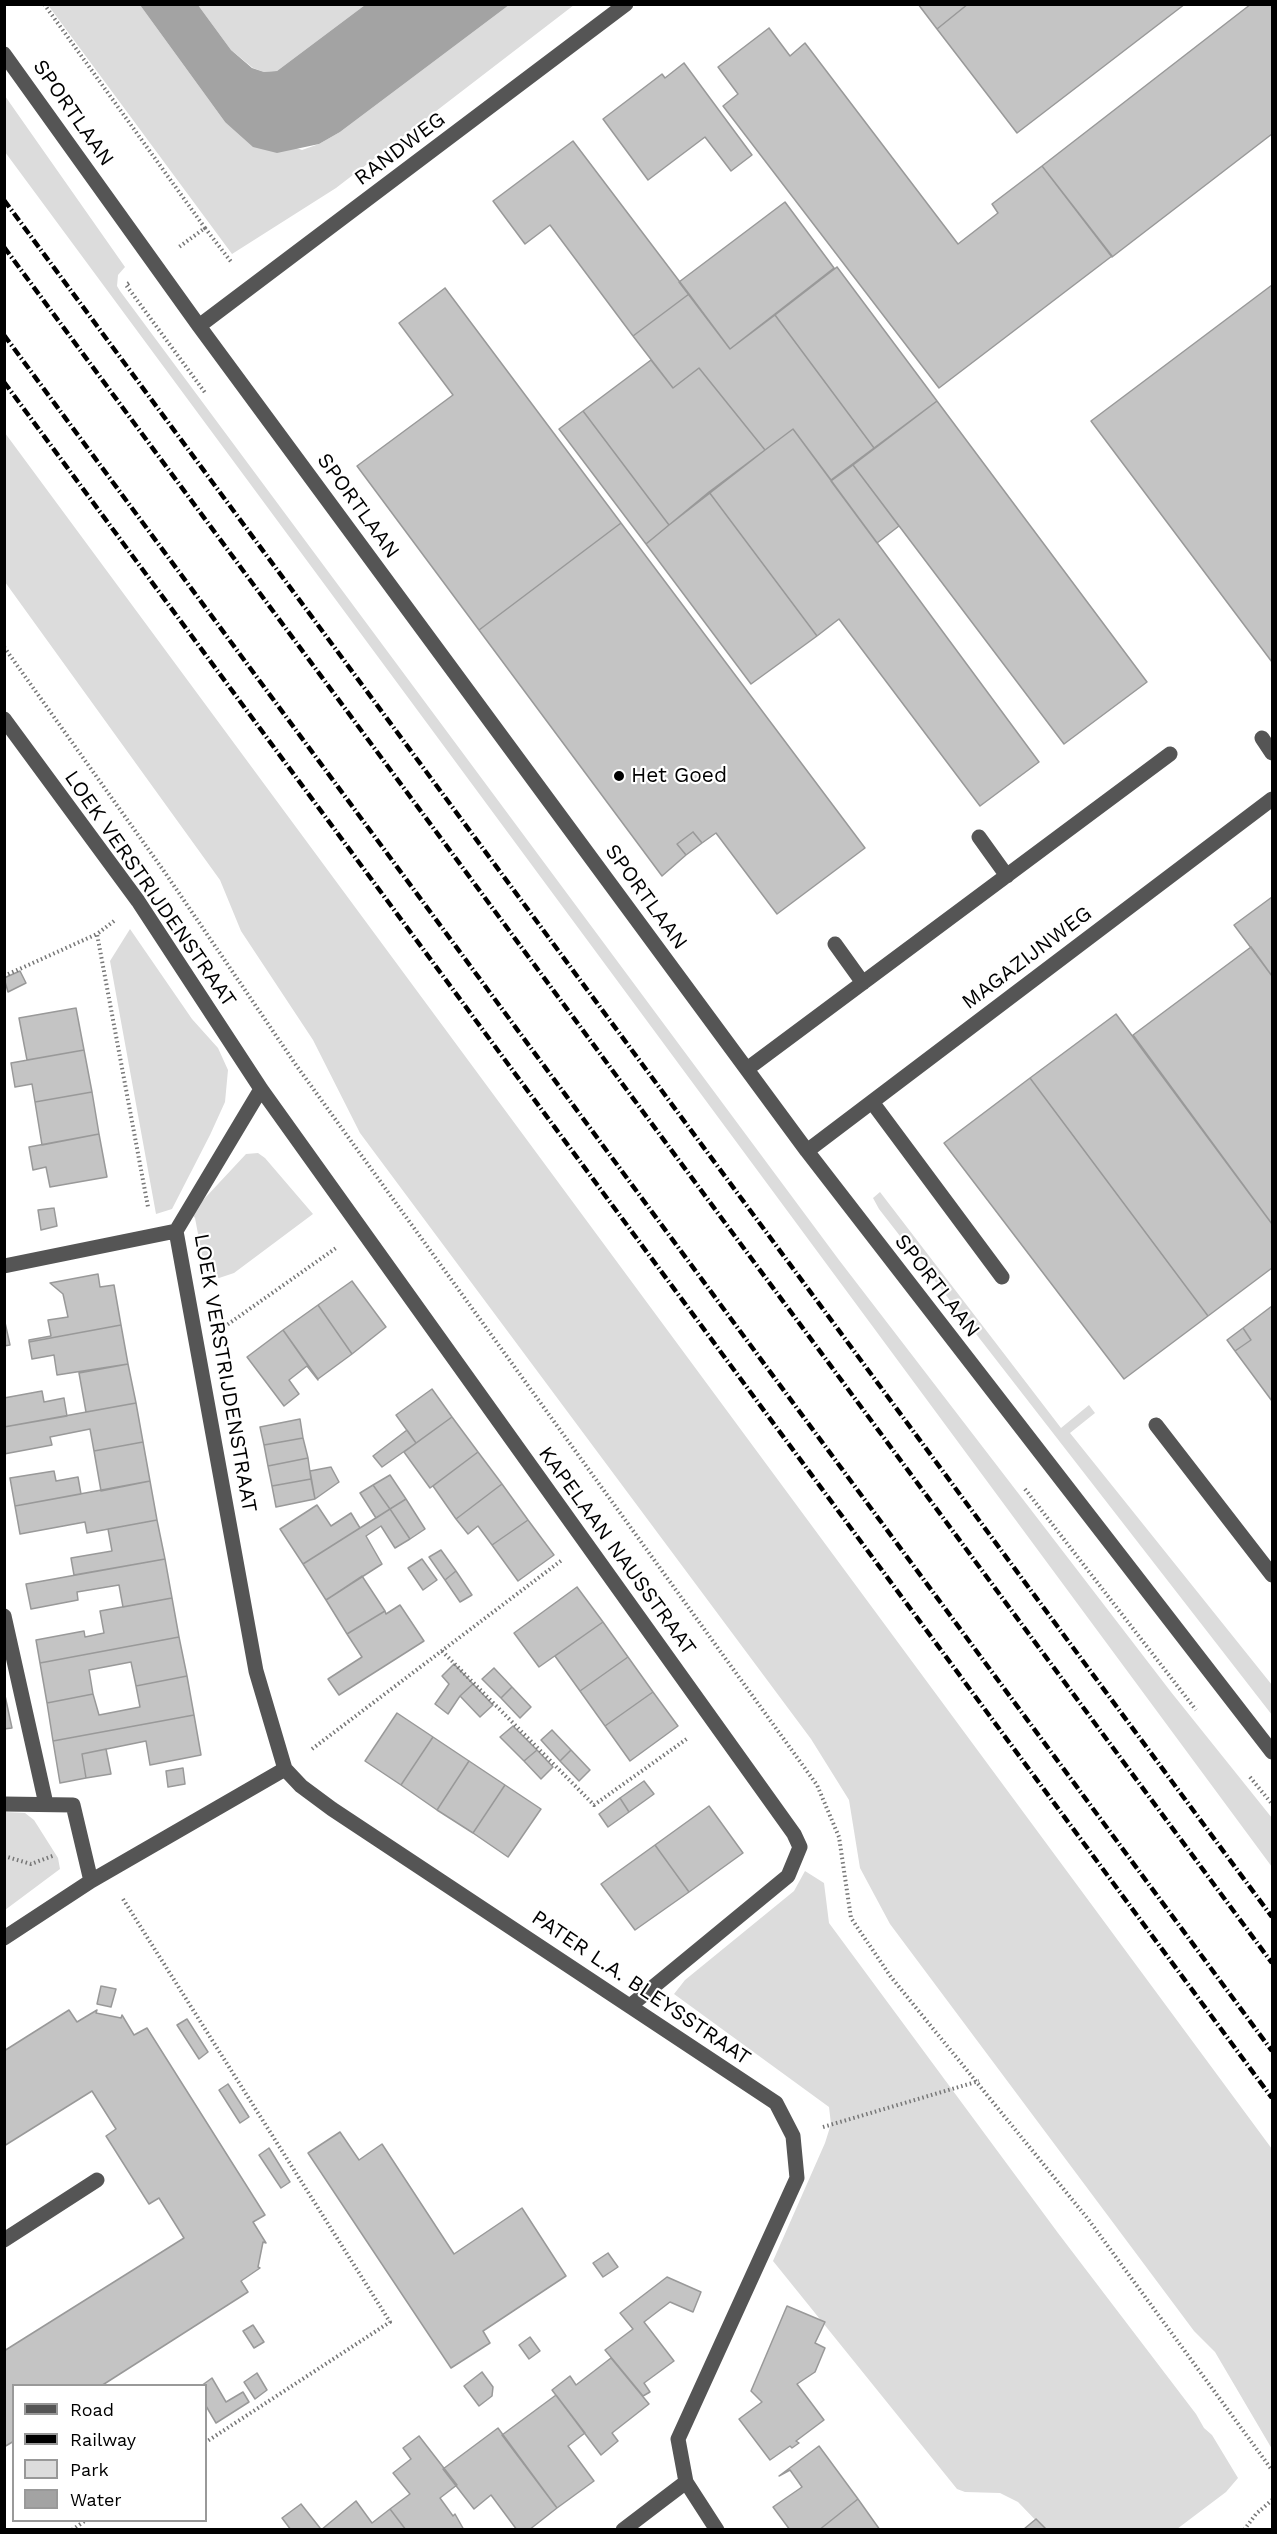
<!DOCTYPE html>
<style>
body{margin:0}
#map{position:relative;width:1277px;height:2534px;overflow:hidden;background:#fff;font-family:"Work Sans",sans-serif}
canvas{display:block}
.frame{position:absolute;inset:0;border:6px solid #000;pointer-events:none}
.legend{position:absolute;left:12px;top:2384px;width:195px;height:138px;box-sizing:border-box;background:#fff;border:2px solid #999;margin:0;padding:8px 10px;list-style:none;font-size:18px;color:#000}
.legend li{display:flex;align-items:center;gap:12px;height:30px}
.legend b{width:30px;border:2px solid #999}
</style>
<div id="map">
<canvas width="1277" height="2534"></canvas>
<div class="frame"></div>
<ul class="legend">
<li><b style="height:8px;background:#555"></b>Road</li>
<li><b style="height:8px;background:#000"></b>Railway</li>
<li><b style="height:16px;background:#dcdcdc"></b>Park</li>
<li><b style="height:16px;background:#a3a3a3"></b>Water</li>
</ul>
</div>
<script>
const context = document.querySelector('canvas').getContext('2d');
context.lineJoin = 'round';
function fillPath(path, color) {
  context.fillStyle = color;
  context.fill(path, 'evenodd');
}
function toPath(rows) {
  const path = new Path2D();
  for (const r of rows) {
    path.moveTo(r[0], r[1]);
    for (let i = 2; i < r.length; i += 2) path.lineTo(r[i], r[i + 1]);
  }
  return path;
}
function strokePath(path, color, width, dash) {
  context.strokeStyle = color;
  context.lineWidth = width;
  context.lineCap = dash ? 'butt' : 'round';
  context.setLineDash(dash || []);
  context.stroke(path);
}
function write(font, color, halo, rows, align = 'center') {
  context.font = font + ' "Work Sans",sans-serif';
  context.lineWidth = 4.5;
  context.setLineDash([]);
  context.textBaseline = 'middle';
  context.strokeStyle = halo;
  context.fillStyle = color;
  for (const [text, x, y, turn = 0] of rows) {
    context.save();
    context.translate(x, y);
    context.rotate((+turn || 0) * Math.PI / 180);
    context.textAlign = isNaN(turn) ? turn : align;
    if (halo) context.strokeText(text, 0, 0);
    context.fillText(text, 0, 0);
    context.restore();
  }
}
fillPath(toPath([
 [48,5,140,5,225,122,302,150,319,144,340,132,509,5,574,5,336,188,232,254],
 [198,5,365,5,277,71,264,72,253,68,231,50],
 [5,96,125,267,118,275,117,286,120,291,839,1260,1171,1692,1272,1818,1272,1867,5,152],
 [5,433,1272,2149,1272,2449,1215,2352,1194,2331,890,1924,860,1868,849,1800,811,1739,360,1133,313,1040,241,931,220,880,5,582],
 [130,929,192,1019,218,1048,228,1070,225,1102,210,1135,172,1209,156,1214,110,961],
 [258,1153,265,1158,313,1214,234,1273,219,1278,205,1271,195,1218,191,1213,246,1154],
 [880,1192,1061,1428,1089,1405,1095,1413,1070,1433,1272,1685,1272,1715,879,1209,873,1198],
 [5,1812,25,1813,34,1820,58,1858,60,1869,5,1910],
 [805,1871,824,1883,829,1923,1058,2233,1196,2414,1204,2428,1212,2435,1238,2478,1226,2492,1177,2529,1045,2530,1018,2502,1000,2493,965,2492,957,2489,773,2261,825,2143,831,2124,829,2107,674,1994,685,1980,794,1891]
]), '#dcdcdc');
fillPath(toPath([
 [140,5,198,5,231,50,252,68,264,72,277,71,365,5,509,5,340,132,319,144,277,153,253,147,225,122]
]), '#a3a3a3');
const building = toPath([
 [918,4,968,4,937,29,918,4],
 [968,4,1185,4,1017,133,937,29,968,4],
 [1251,4,1272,4,1272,134,1112,257,1042,166,1251,4],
 [769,28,790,56,805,43,958,244,998,213,992,204,1042,166,1112,256,939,388,723,106,738,94,718,67,769,28],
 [684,63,752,155,731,171,705,137,648,180,603,119,662,74,665,78,684,63],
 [573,141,689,294,633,336,550,225,525,244,493,201,573,141],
 [785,202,834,268,730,349,679,282,785,202],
 [837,267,937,401,874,448,775,315,837,267],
 [1272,285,1272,662,1091,421,1272,285],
 [445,288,621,523,479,630,357,466,453,395,399,323,445,288],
 [689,294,730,349,775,315,874,448,831,480,793,429,765,450,699,368,673,388,633,336,689,294],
 [651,360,673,388,699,368,765,450,669,525,583,411,651,360],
 [937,401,1147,682,1064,744,853,465,937,401],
 [583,411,669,525,646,544,559,429,583,411],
 [793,429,1039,762,980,806,839,619,817,636,709,492,793,429],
 [853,465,899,526,877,543,831,481,853,465],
 [709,492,817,636,751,684,646,544,709,492],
 [621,523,865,848,777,914,716,833,702,843,693,832,677,844,686,855,662,876,479,630,621,523],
 [693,832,702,843,686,855,677,844,693,832],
 [1272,897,1272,976,1234,925,1272,897],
 [1251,947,1272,976,1272,1224,1133,1035,1251,947],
 [20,971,26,983,8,992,4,978,20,971],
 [76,1008,84,1050,27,1060,19,1018,76,1008],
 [1116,1014,1272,1224,1272,1268,1208,1316,1030,1078,1116,1014],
 [84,1050,92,1092,35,1102,32,1084,15,1087,11,1063,84,1050],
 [1030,1078,1208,1316,1124,1379,944,1143,1030,1078],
 [92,1092,99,1134,42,1145,35,1102,92,1092],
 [99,1134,107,1177,50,1187,46,1167,33,1170,29,1147,99,1134],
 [54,1208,57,1226,41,1230,38,1210,54,1208],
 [98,1274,100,1287,114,1285,121,1325,29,1342,29,1340,51,1336,48,1320,68,1317,63,1294,50,1283,98,1274],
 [352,1281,386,1327,352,1354,318,1305,352,1281],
 [318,1305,352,1354,318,1379,283,1330,318,1305],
 [1272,1306,1272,1401,1235,1351,1251,1340,1243,1328,1272,1306],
 [4,1318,10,1345,4,1346,4,1318],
 [121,1325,128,1364,57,1375,54,1355,32,1359,29,1342,121,1325],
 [1243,1328,1251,1340,1235,1351,1227,1340,1243,1328],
 [283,1330,318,1380,307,1366,289,1380,299,1394,284,1406,247,1357,283,1330],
 [128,1364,136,1403,86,1412,79,1373,128,1364],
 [432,1389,452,1417,416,1443,396,1415,432,1389],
 [42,1391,44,1402,64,1398,67,1416,4,1427,4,1398,42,1391],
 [136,1403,143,1442,94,1451,90,1429,50,1437,52,1445,4,1454,4,1427,136,1403],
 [452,1417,478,1452,430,1488,404,1452,452,1417],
 [300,1419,303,1438,264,1445,260,1427,300,1419],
 [407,1430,416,1443,382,1467,373,1456,407,1430],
 [303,1438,308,1458,268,1466,264,1445,303,1438],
 [143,1442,150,1481,101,1491,94,1451,143,1442],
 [478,1452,502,1484,456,1519,433,1486,478,1452],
 [308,1458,311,1479,272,1486,268,1466,308,1458],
 [331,1467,339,1482,315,1499,310,1471,331,1467],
 [54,1471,56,1481,78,1477,81,1494,15,1506,10,1478,54,1471],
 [390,1475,406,1499,390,1509,373,1485,390,1475],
 [311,1479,315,1499,276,1507,272,1486,311,1479],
 [150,1481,157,1520,87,1533,85,1522,20,1534,15,1506,150,1481],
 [502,1484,528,1520,492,1545,478,1526,468,1534,456,1519,502,1484],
 [373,1485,390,1509,376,1518,360,1493,373,1485],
 [406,1499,425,1529,410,1539,390,1509,406,1499],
 [317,1505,331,1526,351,1513,360,1528,303,1564,280,1529,317,1505],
 [390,1509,410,1539,395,1548,381,1526,366,1536,382,1564,326,1600,303,1564,390,1509],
 [157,1520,165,1559,74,1575,71,1558,112,1551,108,1529,157,1520],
 [528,1520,554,1555,518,1581,492,1545,528,1520],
 [441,1550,456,1571,445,1580,429,1557,441,1550],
 [165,1559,172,1598,123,1607,119,1585,77,1592,78,1600,31,1609,26,1584,165,1559],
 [422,1559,437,1580,423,1590,408,1568,422,1559],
 [456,1571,472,1595,460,1602,445,1580,456,1571],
 [362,1576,385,1611,347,1634,326,1600,362,1576],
 [577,1587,603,1622,539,1667,514,1633,577,1587],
 [172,1598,179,1637,40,1663,36,1640,84,1631,85,1637,104,1633,100,1611,172,1598],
 [400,1605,424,1641,339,1695,328,1679,362,1657,347,1634,385,1611,386,1614,400,1605],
 [603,1622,628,1657,580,1691,555,1656,603,1622],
 [179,1637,187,1676,136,1686,131,1662,89,1670,93,1694,47,1703,40,1663,179,1637],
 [628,1657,653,1692,605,1726,580,1691,628,1657],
 [454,1664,473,1684,460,1696,448,1714,435,1704,449,1684,442,1676,454,1664],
 [494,1668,512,1687,501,1698,482,1679,494,1668],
 [187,1676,194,1715,53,1741,47,1703,93,1694,99,1715,140,1707,136,1686,187,1676],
 [473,1684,493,1705,480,1717,460,1696,473,1684],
 [512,1687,531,1707,520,1718,501,1698,512,1687],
 [4,1691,12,1728,4,1729,4,1691],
 [653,1692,678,1726,630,1761,605,1726,653,1692],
 [397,1713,433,1737,401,1785,365,1761,397,1713],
 [194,1715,201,1755,150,1765,146,1741,82,1754,86,1778,60,1783,53,1741,194,1715],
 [513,1726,537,1750,524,1761,500,1737,513,1726],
 [552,1730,571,1750,560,1761,541,1740,552,1730],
 [433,1737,469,1761,437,1810,401,1785,433,1737],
 [106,1749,111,1774,86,1778,82,1754,106,1749],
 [537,1750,553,1767,541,1779,524,1761,537,1750],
 [571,1750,590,1770,579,1781,560,1761,571,1750],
 [469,1761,505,1785,473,1833,437,1810,469,1761],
 [183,1768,185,1784,168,1787,166,1771,183,1768],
 [644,1781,654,1794,629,1812,620,1798,644,1781],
 [505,1785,541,1809,508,1857,473,1833,505,1785],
 [620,1798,629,1812,608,1827,599,1814,620,1798],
 [709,1806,743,1853,689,1892,655,1845,709,1806],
 [655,1845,689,1892,635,1930,601,1884,655,1845],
 [101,1986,116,1989,111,2007,97,2004,101,1986],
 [69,2010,77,2022,97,2010,96,2013,121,2018,122,2015,134,2035,147,2028,265,2215,253,2222,266,2243,263,2242,258,2267,260,2268,241,2281,248,2292,101,2386,14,2386,14,2441,4,2447,4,2351,184,2238,159,2198,149,2204,106,2136,116,2129,92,2091,4,2146,4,2051,69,2010],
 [187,2019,208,2052,199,2059,177,2025,187,2019],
 [228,2084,249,2117,240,2123,219,2090,228,2084],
 [340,2132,359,2160,382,2144,454,2254,522,2208,566,2276,483,2331,490,2343,451,2368,308,2153,340,2132],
 [269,2148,290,2182,281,2188,259,2155,269,2148],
 [608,2253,618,2267,603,2277,593,2263,608,2253],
 [667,2277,701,2292,693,2312,670,2302,644,2322,674,2361,644,2383,650,2392,643,2396,605,2350,633,2329,620,2313,667,2277],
 [787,2306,825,2322,815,2343,825,2348,815,2372,797,2384,824,2420,796,2441,799,2443,792,2448,790,2446,770,2460,739,2419,762,2402,751,2391,787,2306],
 [253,2325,264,2342,254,2348,243,2331,253,2325],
 [530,2337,540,2351,529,2359,519,2345,530,2337],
 [611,2358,649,2404,612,2433,618,2441,601,2455,552,2390,570,2376,576,2385,611,2358],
 [482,2372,493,2387,492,2396,479,2406,464,2386,482,2372],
 [257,2373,267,2390,255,2399,244,2382,257,2373],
 [212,2378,226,2402,243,2392,249,2402,216,2423,206,2406,206,2386,201,2386,212,2378],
 [556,2395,585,2433,568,2446,594,2481,557,2508,502,2435,556,2395],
 [498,2428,557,2508,529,2530,517,2530,491,2495,474,2509,443,2469,498,2428],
 [419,2436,457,2485,440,2498,453,2516,455,2514,464,2530,406,2530,390,2509,410,2494,393,2473,411,2459,403,2448,419,2436],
 [819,2446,858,2499,819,2530,790,2530,773,2507,802,2487,790,2470,779,2476,819,2446],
 [858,2499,880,2530,819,2530,858,2499],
 [356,2501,372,2523,390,2509,406,2530,321,2530,356,2501],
 [301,2504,320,2528,321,2530,291,2530,282,2518,301,2504],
 [1036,2519,1047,2530,1024,2530,1024,2529,1036,2519]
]);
fillPath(building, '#c4c4c4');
strokePath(building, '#999', 1.5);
strokePath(toPath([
 [44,4,205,228,179,247],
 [205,228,232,263],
 [129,283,126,285,206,394],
 [4,647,166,874,296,1065,817,1785,839,1837,851,1918,891,1977,1088,2219,1272,2470],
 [114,921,97,934,148,1207],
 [4,976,97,934],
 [224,1327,336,1248],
 [1025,1489,1196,1710],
 [442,1651,594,1805,688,1738],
 [312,1749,562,1560],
 [1250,1777,1272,1804],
 [4,1856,31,1864,55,1855],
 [123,1899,390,2322,206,2442],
 [823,2127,979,2081],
 [72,2530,86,2520],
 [1244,2530,1256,2514,1272,2500]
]), '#777', 4, [1.5, 3]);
strokePath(toPath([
 [4,54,199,326,807,1151,1272,1752],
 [199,326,626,4],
 [4,719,138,901,261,1089,794,1834,800,1847,788,1876,630,2006],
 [1262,738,1272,753],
 [979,837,1007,876],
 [835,944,863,983],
 [747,1069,1170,754],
 [261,1089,176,1231,256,1671,285,1769],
 [872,1102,1002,1277],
 [807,1151,1272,799],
 [4,1266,176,1231],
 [1156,1425,1272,1575],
 [4,1616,46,1804],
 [4,1804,73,1805,91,1881],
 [4,1938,91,1881,285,1769,301,1786,332,1809,776,2103,793,2136,797,2178,678,2439,686,2482,717,2530],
 [4,2240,97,2180],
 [623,2530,686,2482]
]), '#555', 15);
strokePath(toPath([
 [4,200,1272,1917],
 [4,247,1272,1963],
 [4,335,1272,2051],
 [4,382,1272,2098]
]), '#000', 4.5, [9, 3, 1.5, 3]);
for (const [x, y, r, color] of [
 [619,776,6,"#000"]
]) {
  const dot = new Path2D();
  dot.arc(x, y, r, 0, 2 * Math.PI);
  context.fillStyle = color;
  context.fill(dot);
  strokePath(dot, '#fff', 2);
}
write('21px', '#000', '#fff', [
 ["SPORTLAAN",73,113,55],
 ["RANDWEG",400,149,-37],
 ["SPORTLAAN",358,506,54],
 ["LOEK VERSTRIJDENSTRAAT",150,889,55],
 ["SPORTLAAN",646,897,54],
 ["MAGAZIJNWEG",1027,958,-37],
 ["SPORTLAAN",937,1286,52],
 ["LOEK VERSTRIJDENSTRAAT",225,1373,80],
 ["KAPELAAN NAUSSTRAAT",617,1551,54],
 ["PATER L.A. BLEYSSTRAAT",641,1988,34]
]);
write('21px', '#000', '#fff', [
 ["Het Goed",631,776]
], 'left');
</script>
